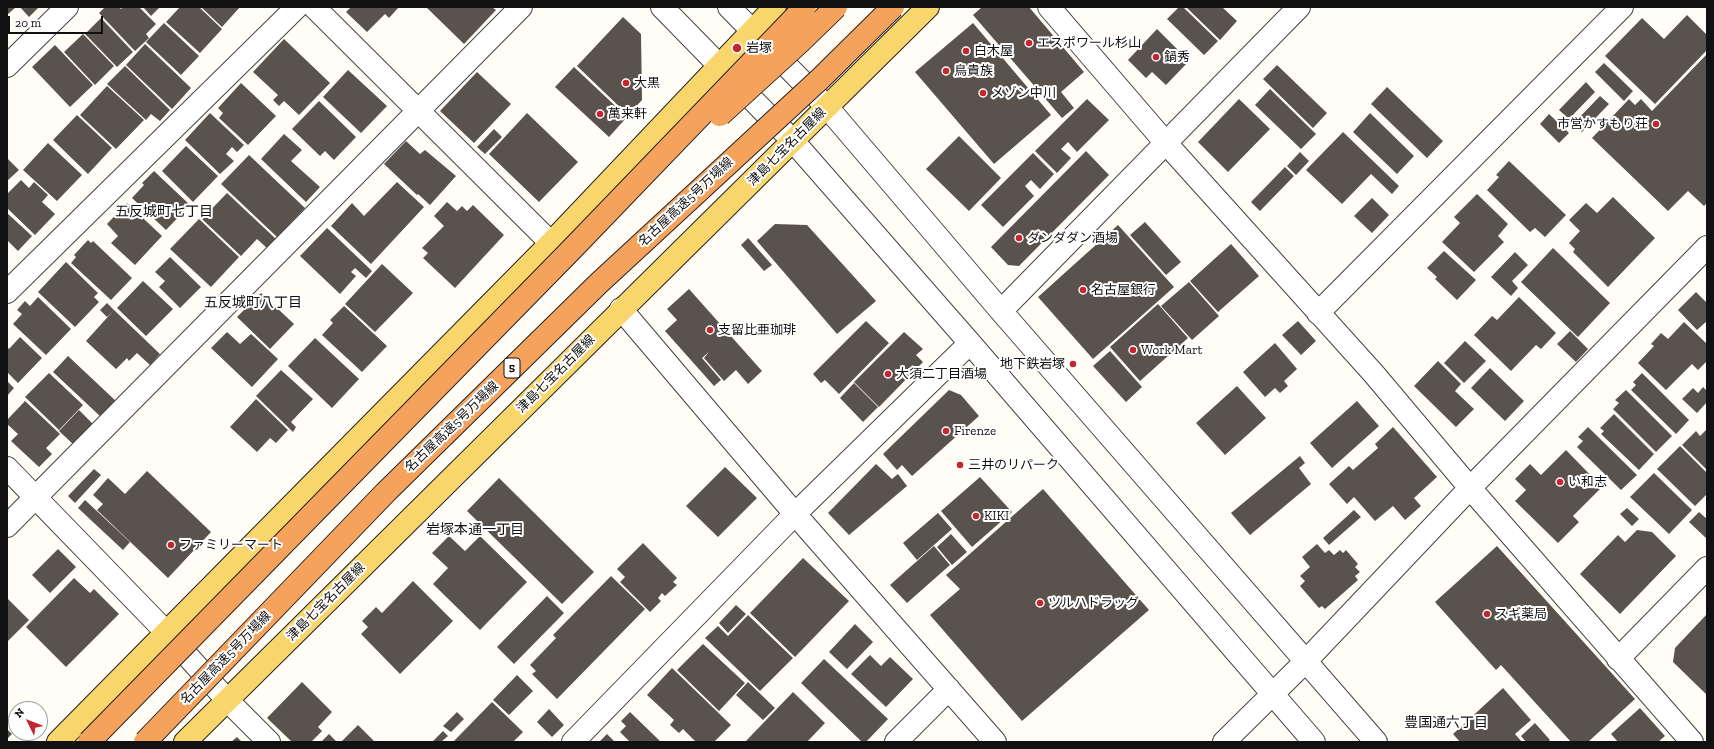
<!DOCTYPE html>
<meta charset="utf-8">
<style>
body{margin:0}
#map{position:relative;width:1714px;height:749px;overflow:hidden;background:#fffdf5;font-family:"Zilla Slab",serif}
canvas{display:block}
.frame{position:absolute;inset:0;border:8px solid #111;pointer-events:none}
.north{position:absolute;left:8px;top:701px;width:40px;height:40px;box-sizing:border-box;background:#fff;border:1px solid #a0a0a0;border-radius:50%;rotate:313deg;font-size:11px;font-weight:700;line-height:16px;text-align:center;color:#111}
.north::after{content:'';display:block;margin:auto;width:14px;height:18px;background:#c4262e;clip-path:polygon(50% 0,100% 100%,50% 72%,0 100%)}
.scale{position:absolute;left:8px;top:16px;width:95px;height:18px;box-sizing:border-box;border:2px solid #111;border-top:0;padding-left:5px;font-size:12px;line-height:14px;white-space:nowrap;color:#111;-webkit-text-stroke:3px #fff;paint-order:stroke}
</style>
<div id="map">
<canvas width="1714" height="749"></canvas>
<div class="frame"></div>
<div class="north">N</div>
<div class="scale">20 m</div>
</div>
<script>
const context = document.querySelector('canvas').getContext('2d');
context.lineJoin = 'round';
function fillPath(path, color) {
  context.fillStyle = color;
  context.fill(path, 'evenodd');
}
function toPath(rows) {
  const path = new Path2D();
  for (const r of rows) {
    path.moveTo(r[0], r[1]);
    for (let i = 2; i < r.length; i += 2) path.lineTo(r[i], r[i + 1]);
  }
  return path;
}
function strokePath(path, color, width, dash) {
  context.strokeStyle = color;
  context.lineWidth = width;
  context.lineCap = dash ? 'butt' : 'round';
  context.setLineDash(dash || []);
  context.stroke(path);
}
function write(font, color, halo, rows, align = 'center') {
  context.font = font + ' "Zilla Slab","Noto Sans JP",serif';
  context.lineWidth = 4;
  context.setLineDash([]);
  context.textBaseline = 'middle';
  context.strokeStyle = halo;
  context.fillStyle = color;
  for (const [text, x, y, turn = 0] of rows) {
    context.save();
    context.translate(x, y);
    context.rotate((+turn || 0) * Math.PI / 180);
    context.textAlign = isNaN(turn) ? turn : align;
    if (halo) context.strokeText(text, 0, 0);
    context.fillText(text, 0, 0);
    context.restore();
  }
}
fillPath(toPath([
 [7,7,16,7,7,15],
 [20,7,39,7,29,17],
 [105,7,119,7,121,9,123,7,139,7,156,24,146,34,149,38,135,51,99,13],
 [143,7,160,7,151,16],
 [180,7,199,7,222,29,200,53,166,22],
 [201,7,240,7,222,27],
 [351,7,399,7,389,18,385,14,367,32,346,12],
 [426,7,492,7,496,10,464,44],
 [982,7,1029,7,1084,72,1061,92,1074,108,1062,118,973,15],
 [1179,7,1183,7,1218,41,1204,55,1167,19],
 [1186,7,1222,7,1237,21,1220,40],
 [1687,15,1707,35,1707,50,1655,104,1605,56,1642,18,1664,39],
 [623,17,641,34,642,100,628,115,577,66],
 [101,18,133,52,117,67,85,34],
 [164,23,199,56,181,75,146,42],
 [973,23,1051,115,994,164,915,72],
 [1157,29,1189,61,1166,85,1152,72,1146,78,1128,60],
 [83,34,114,66,95,85,64,52],
 [284,39,330,83,299,115,284,101,279,106,273,100,278,95,253,72],
 [145,44,191,88,172,109,126,65],
 [55,45,93,85,70,107,32,67],
 [1707,54,1707,203,1704,206,1688,191,1668,211,1592,138,1629,99,1635,105,1641,99,1652,111],
 [1604,63,1633,91,1624,101,1595,72],
 [1277,65,1327,113,1313,128,1263,79],
 [125,66,170,110,160,121,151,114,146,120,107,84],
 [574,67,627,117,609,137,555,87],
 [348,70,387,106,361,133,323,97],
 [477,72,511,104,474,143,440,111],
 [1586,82,1595,92,1569,119,1559,110],
 [241,83,276,116,248,145,219,118,223,113,218,108],
 [107,86,144,120,116,149,80,115],
 [1387,87,1443,141,1427,158,1371,104],
 [1270,89,1316,134,1301,149,1255,105],
 [1600,96,1609,104,1582,132,1573,124],
 [1087,99,1109,120,1077,152,1068,142,1061,149,1071,158,1057,173,1035,151],
 [1239,99,1270,129,1228,172,1198,142],
 [319,101,356,137,334,160,325,151,320,156,292,129],
 [210,113,244,145,237,152,232,147,226,154,234,161,220,174,185,140],
 [527,113,578,162,539,202,489,154],
 [1370,113,1414,156,1397,174,1353,132],
 [1549,114,1569,133,1559,143,1540,124],
 [77,115,112,148,88,174,53,140],
 [494,129,502,137,485,154,477,147],
 [1343,132,1399,186,1392,194,1371,174,1342,204,1306,170],
 [284,134,302,150,291,161,320,187,306,202,261,159],
 [959,136,1001,178,969,211,926,169],
 [406,141,420,154,425,150,456,176,430,205,418,194,417,195,384,164],
 [48,143,82,175,57,201,23,170],
 [186,146,218,176,193,202,162,171],
 [1086,151,1109,175,1019,266,1008,265,991,247],
 [1300,152,1309,161,1296,175,1287,166],
 [1033,153,1054,174,1040,189,1031,180,1025,186,1034,196,1003,227,981,205],
 [249,155,305,208,277,237,221,184],
 [7,158,19,170,7,181],
 [1509,161,1566,215,1545,237,1535,228,1530,232,1487,190,1499,177,1496,175],
 [1285,167,1294,176,1260,211,1251,202],
 [154,171,190,205,166,230,132,198,144,185,142,183],
 [21,180,29,188,34,182,48,195,42,202,55,214,35,235,7,208,7,194],
 [397,182,424,207,371,264,331,226,352,203,364,216],
 [227,193,276,239,267,248,257,239,241,256,202,219],
 [1477,194,1508,224,1498,236,1504,242,1474,272,1442,242,1460,223,1454,217],
 [1613,197,1655,238,1608,287,1573,252,1575,249,1569,243,1580,231,1569,220,1586,203,1597,213],
 [1372,198,1389,215,1372,233,1354,216],
 [447,202,457,211,462,206,467,211,473,205,504,235,455,288,423,258,428,253,422,248,444,226,434,216],
 [127,203,162,236,135,265,111,243,118,236,107,224],
 [7,213,32,236,18,251,7,240],
 [199,219,239,257,211,287,170,249],
 [1145,222,1181,262,1166,275,1130,235],
 [775,224,807,225,876,301,837,334,757,241],
 [1118,225,1174,287,1093,359,1038,297],
 [327,228,372,271,366,278,355,268,351,272,356,276,340,294,300,256],
 [748,238,772,265,764,271,741,245],
 [88,240,91,243,93,241,132,278,111,300,71,263,76,257,74,255],
 [1231,244,1259,276,1218,312,1190,281],
 [1553,248,1610,303,1578,337,1521,282],
 [1444,251,1476,280,1457,300,1435,279,1437,277,1427,268],
 [1515,252,1528,265,1512,281,1518,288,1511,296,1491,277],
 [170,257,201,287,180,308,159,287,165,281,155,272],
 [66,262,98,293,94,297,99,302,75,327,38,292],
 [382,264,413,293,375,332,345,304],
 [143,281,173,309,146,336,117,308],
 [1189,282,1219,316,1192,340,1161,306],
 [689,289,762,371,748,384,736,370,724,381,704,358,709,352,702,358,721,380,714,386,665,331,677,320,667,309],
 [1696,292,1707,303,1707,321,1697,330,1678,310],
 [261,293,294,324,270,349,237,317],
 [38,297,71,329,46,355,13,324,22,314,17,310,25,301,30,306],
 [1519,297,1556,333,1541,349,1536,345,1511,371,1474,335,1492,316,1497,320],
 [107,303,114,310,107,317,100,310],
 [1158,304,1188,338,1140,381,1110,347],
 [344,306,387,346,362,372,322,335,333,323,330,320],
 [114,310,160,354,150,365,137,353,129,361,127,358,116,369,86,341],
 [866,321,889,343,839,394,825,380,821,383,813,374],
 [1298,321,1316,341,1301,355,1282,335],
 [1684,322,1707,344,1707,361,1698,370,1692,364,1666,390,1638,363,1654,346,1651,344,1661,333,1668,339],
 [1570,331,1588,349,1576,362,1557,344],
 [227,332,240,344,251,334,278,359,252,387,211,348],
 [904,332,923,349,916,355,923,362,879,407,854,382],
 [20,337,42,358,18,383,7,372,7,347,9,349],
 [315,338,359,379,332,408,288,366],
 [1465,341,1486,361,1464,383,1444,363],
 [1275,343,1297,369,1284,381,1288,386,1280,393,1275,388,1265,397,1243,372],
 [1110,351,1142,387,1126,402,1093,366],
 [68,356,117,402,101,417,53,372],
 [1438,361,1461,384,1455,391,1474,409,1456,427,1414,386],
 [1490,368,1524,401,1505,421,1471,388],
 [281,370,313,399,291,422,296,427,293,432,256,396],
 [49,373,83,405,59,430,25,397],
 [1642,373,1689,420,1676,434,1631,390,1636,385,1633,382],
 [7,381,14,388,7,396],
 [854,383,878,407,863,422,840,398],
 [1237,386,1266,418,1225,455,1196,423],
 [1703,387,1707,391,1707,402,1697,413,1682,399,1693,388,1698,393],
 [949,390,961,395,979,416,912,476,902,465,897,470,883,454],
 [1626,390,1672,436,1656,452,1613,409,1619,403,1615,400],
 [256,399,288,430,276,443,270,438,257,452,230,427],
 [25,401,60,434,46,448,52,454,39,467,11,441,18,434,7,424,7,420],
 [1357,401,1379,426,1332,468,1310,443],
 [79,410,93,424,73,444,59,431],
 [1614,414,1654,454,1639,470,1601,434,1604,431,1600,428],
 [1393,427,1437,477,1414,498,1421,506,1405,520,1393,506,1375,521,1354,497,1347,504,1329,484,1349,466,1353,470,1378,448,1375,444],
 [1588,427,1637,475,1621,490,1577,447,1583,441,1578,437],
 [1707,429,1707,470,1682,445,1696,431,1700,436],
 [1680,446,1707,473,1707,494,1695,506,1657,469],
 [1566,450,1602,487,1573,516,1579,522,1558,543,1515,501,1526,490,1515,479,1530,464,1541,475],
 [1300,456,1305,463,1299,468,1311,484,1250,535,1231,513],
 [876,464,892,479,898,474,907,486,849,535,828,513],
 [725,467,757,498,718,537,686,506],
 [94,469,101,475,75,503,68,496],
 [147,471,211,532,168,578,97,510,103,504,93,495,108,478,125,494],
 [1654,473,1692,510,1669,534,1630,497],
 [980,477,1012,512,972,547,941,511],
 [499,478,594,572,562,604,467,511],
 [1043,489,1149,610,1022,721,930,615,960,589,946,575],
 [85,500,130,542,123,550,78,508],
 [1627,508,1639,519,1632,526,1620,514],
 [1354,510,1361,517,1329,545,1323,538],
 [1699,512,1707,519,1707,539,1689,522],
 [938,513,952,529,917,560,903,543],
 [1637,530,1652,532,1676,556,1620,614,1580,574,1618,535,1625,542],
 [951,534,967,552,952,565,937,547],
 [449,536,465,551,480,536,527,582,480,630,433,584,448,568,432,553],
 [643,543,677,578,673,582,677,585,665,596,662,593,658,598,661,601,650,612,620,582,625,577,617,569],
 [1317,544,1325,553,1329,550,1334,555,1340,550,1343,553,1346,550,1358,564,1355,567,1360,572,1355,576,1358,580,1325,609,1322,606,1319,608,1300,586,1305,581,1300,576,1310,567,1302,557],
 [934,546,950,565,907,603,890,585],
 [1497,546,1635,699,1588,742,1571,742,1501,665,1496,670,1435,602],
 [58,549,76,567,50,593,32,575],
 [803,558,849,601,795,657,750,613],
 [611,576,645,609,557,699,532,674,536,671,530,665,556,638,553,635],
 [74,578,90,593,94,589,119,614,66,667,26,627],
 [413,581,453,621,400,674,361,634,368,627,362,621,376,607,382,613],
 [547,596,564,613,514,664,497,647],
 [7,598,29,620,7,642],
 [736,605,746,614,728,633,719,623],
 [1707,614,1707,695,1673,662,1675,648],
 [748,615,793,658,760,691,705,638,718,626,728,636],
 [855,624,873,642,847,669,829,652],
 [703,644,745,683,719,711,677,670],
 [870,655,881,666,890,657,913,679,886,707,851,674],
 [824,659,888,719,866,742,862,742,801,683],
 [672,668,731,725,714,742,696,742,683,729,679,733,670,725,674,720,647,695],
 [517,675,533,691,509,715,493,700],
 [302,682,332,712,318,727,322,731,311,742,292,742,267,718],
 [748,682,775,708,763,720,736,695],
 [1503,688,1531,720,1515,734,1522,742,1460,742,1453,734],
 [793,692,825,723,807,742,745,742],
 [492,702,523,732,513,742,455,742,454,741],
 [1640,708,1665,736,1658,742,1618,742,1611,734],
 [549,709,564,725,552,737,537,722],
 [457,712,464,719,451,732,443,726],
 [630,712,661,742,630,742,620,732,626,726,621,721],
 [1535,723,1550,740,1548,742,1526,742,1521,736],
 [358,725,375,742,341,742],
 [7,729,12,734,7,739],
 [443,731,448,736,441,742,432,742],
 [329,734,337,742,321,742],
 [607,734,615,742,599,742],
 [237,737,242,742,231,742]
]), '#5a524d');
const minor = toPath([
 [314,7,551,243],
 [662,7,793,141,970,343,1314,742],
 [729,7,827,107,1001,311,1376,742],
 [1049,7,1165,142,1374,374,1470,488,1692,742],
 [7,66,67,7],
 [7,292,297,7],
 [621,309,795,514,995,742],
 [1001,311,1299,7],
 [1318,313,1622,7],
 [7,468,166,632,227,700,269,742],
 [7,526,521,7],
 [1618,659,1707,568],
 [573,742,795,514,970,343],
 [896,742,949,689],
 [1224,742,1306,661,1470,488,1707,247]
]);
const major = toPath([
 [58,742,551,243,775,7],
 [185,742,928,7]
]);
strokePath(minor, '#444', 24);
strokePath(major, '#222', 24);
strokePath(minor, '#fff', 22);
strokePath(major, '#f9d66b', 22);
const highwayBridge = toPath([
 [720,115,800,42,836,7],
 [89,742,573,248,805,7],
 [145,742,386,492,599,283,821,78,893,7]
]);
strokePath(highwayBridge, '#222', 24, []);
strokePath(highwayBridge, '#f5a25d', 22);
for (const [x, y, r, color] of [
 [1029,43,4,"#c4262e"],
 [737,48,5,"#c4262e"],
 [966,51,4,"#c4262e"],
 [1156,57,4,"#c4262e"],
 [946,71,4,"#c4262e"],
 [626,83,4,"#c4262e"],
 [983,93,4,"#c4262e"],
 [600,114,4,"#c4262e"],
 [1656,124,4,"#c4262e"],
 [1019,238,4,"#c4262e"],
 [1083,290,4,"#c4262e"],
 [710,330,4,"#c4262e"],
 [1133,350,4,"#c4262e"],
 [1073,364,4,"#c4262e"],
 [888,374,4,"#c4262e"],
 [946,431,4,"#c4262e"],
 [960,465,4,"#c4262e"],
 [1560,482,4,"#c4262e"],
 [976,516,4,"#c4262e"],
 [171,545,4,"#c4262e"],
 [1040,603,4,"#c4262e"],
 [1487,614,4,"#c4262e"]
]) {
  const dot = new Path2D();
  dot.arc(x, y, r, 0, 2 * Math.PI);
  context.fillStyle = color;
  context.fill(dot);
  strokePath(dot, '#fff', 1.5);
}
for (const [x, y, w] of [
 [512,368,16]
]) {
  const box = new Path2D();
  box.roundRect(x - w / 2, y - 10, w, 20, 3);
  context.fillStyle = '#fff';
  context.fill(box);
  strokePath(box, '#111', 1);
}
write('bold 12px', '#111', null, [
 ["5",512,368]
]);
write('13px', '#111', '#fff', [
 ["エスポワール杉山",1037,43],
 ["岩塚",746,48],
 ["白木屋",974,51],
 ["鍋秀",1164,57],
 ["鳥貴族",954,71],
 ["大黒",634,83],
 ["メゾン中川",991,93],
 ["萬来軒",608,114],
 ["市営かすもり荘",1648,124,"right"],
 ["ダンダダン酒場",1027,238],
 ["名古屋銀行",1091,290],
 ["支留比亜珈琲",718,330],
 ["Work Mart",1141,350],
 ["地下鉄岩塚",1065,364,"right"],
 ["大須二丁目酒場",896,374],
 ["Firenze",954,431],
 ["三井のリパーク",968,465],
 ["い和志",1568,482],
 ["KIKI",984,516],
 ["ファミリーマート",179,545],
 ["ツルハドラッグ",1048,603],
 ["スギ薬局",1495,614]
], 'left');
write('13px', '#111', '#fff', [
 ["津島七宝名古屋線",787,147,-45],
 ["名古屋高速5号万場線",686,202,-43],
 ["津島七宝名古屋線",556,374,-45],
 ["名古屋高速5号万場線",452,427,-44],
 ["津島七宝名古屋線",326,602,-45],
 ["名古屋高速5号万場線",226,658,-46]
]);
write('14px', '#111', '#fff', [
 ["五反城町七丁目",164,212],
 ["五反城町八丁目",253,303],
 ["岩塚本通一丁目",475,530],
 ["豊国通六丁目",1446,723]
]);
</script>
